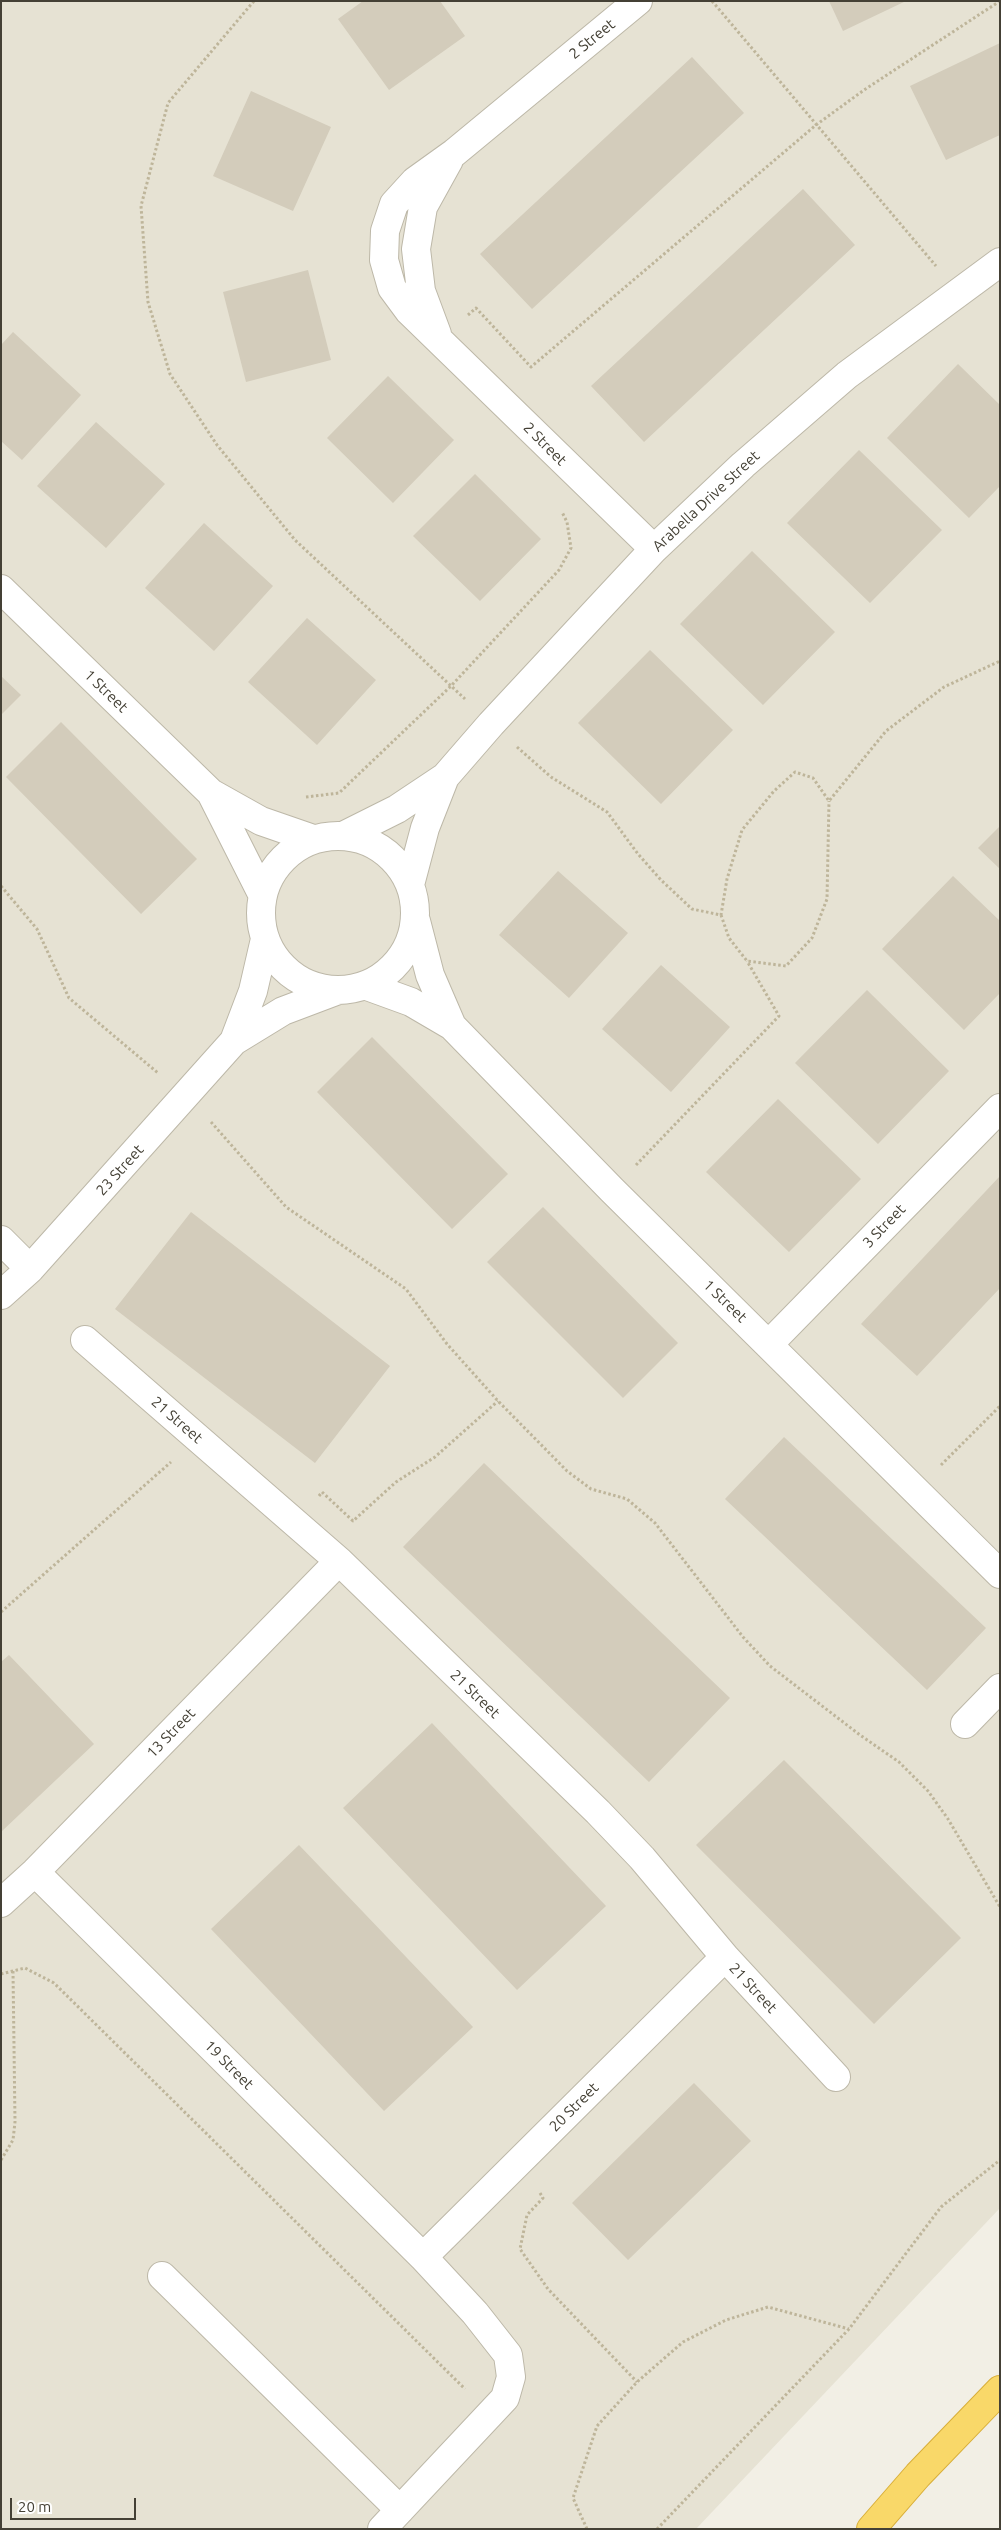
<!DOCTYPE html>
<style>
body{margin:0}
#map{position:relative;width:1001px;height:2530px;overflow:hidden;background:#f2efe5;font-family:Ubuntu,sans-serif}
canvas{display:block}
.frame{position:absolute;inset:0;border:2px solid #444035;pointer-events:none}
.scale{position:absolute;left:10px;top:2498px;width:126px;height:22px;box-sizing:border-box;border:2px solid #444035;border-top:0;padding-left:6px;font-size:15px;line-height:18px;white-space:nowrap;color:#444035;-webkit-text-stroke:4px #fff;paint-order:stroke}
</style>
<div id="map">
<canvas width="1001" height="2530"></canvas>
<div class="frame"></div>
<div class="scale">20 m</div>
</div>
<script>
const context = document.querySelector('canvas').getContext('2d');
context.lineJoin = 'round';
function fillPath(path, color) {
  context.fillStyle = color;
  context.fill(path, 'evenodd');
}
function toPath(rows) {
  const path = new Path2D();
  for (const r of rows) {
    if (r.length === 3) {
      path.moveTo(r[0] + r[2], r[1]);
      path.arc(r[0], r[1], r[2], 0, 2 * Math.PI);
      continue;
    }
    path.moveTo(r[0], r[1]);
    for (let i = 2; i < r.length; i += 2) path.lineTo(r[i], r[i + 1]);
  }
  return path;
}
function strokePath(path, color, width, dash) {
  context.strokeStyle = color;
  context.lineWidth = width;
  context.lineCap = dash ? 'butt' : 'round';
  context.setLineDash(dash || []);
  context.stroke(path);
}
function write(font, color, halo, rows, align = 'center') {
  context.font = font + ' Ubuntu,sans-serif';
  context.lineWidth = 5;
  context.setLineDash([]);
  context.textBaseline = 'middle';
  context.strokeStyle = halo;
  context.fillStyle = color;
  for (const [text, x, y, turn = 0] of rows) {
    context.save();
    context.translate(x, y);
    context.rotate((+turn || 0) * Math.PI / 180);
    context.textAlign = isNaN(turn) ? turn : align;
    if (halo) context.strokeText(text, 0, 0);
    context.fillText(text, 0, 0);
    context.restore();
  }
}
fillPath(toPath([
 [1,1,1000,1,1000,2208,696,2529,1,2529]
]), '#e6e2d3');
fillPath(toPath([
 [363,1,440,1,465,36,389,90,338,19],
 [829,1,906,1,843,31],
 [1000,43,1000,135,946,160,910,86],
 [692,57,744,113,532,309,480,254],
 [251,91,331,127,293,211,213,176],
 [803,189,855,245,644,442,591,386],
 [308,270,331,360,246,382,223,292],
 [13,332,81,395,22,460,1,441,1,345],
 [958,364,1000,405,1000,486,969,518,887,438],
 [388,376,454,440,393,503,327,438],
 [96,422,165,484,106,548,37,486],
 [859,450,942,530,870,603,787,523],
 [475,474,541,539,480,601,413,536],
 [204,523,273,586,214,651,145,588],
 [752,551,835,632,763,705,680,624],
 [307,618,376,680,317,745,248,682],
 [650,650,733,730,661,804,578,723],
 [1,676,21,695,1,715],
 [61,722,197,859,141,914,6,777],
 [1000,826,1000,869,978,848],
 [558,871,628,933,569,998,499,935],
 [953,876,1000,921,1000,993,964,1030,882,949],
 [661,965,730,1027,671,1092,602,1029],
 [867,990,949,1071,878,1144,795,1063],
 [372,1037,508,1174,452,1229,317,1092],
 [778,1099,861,1179,789,1252,706,1172],
 [1000,1176,1000,1288,917,1376,861,1324],
 [543,1207,678,1343,623,1398,487,1262],
 [191,1212,390,1366,315,1463,115,1309],
 [784,1437,986,1628,927,1690,725,1499],
 [484,1463,730,1698,649,1782,403,1547],
 [9,1655,94,1744,1,1832,1,1662],
 [432,1723,606,1906,517,1990,343,1808],
 [784,1760,961,1938,874,2024,696,1845],
 [299,1845,473,2027,384,2111,211,1929],
 [694,2083,751,2141,628,2260,572,2203]
]), '#d3ccbb');
const minor = toPath([
 [638,1,454,153,415,181,394,204,385,231,384,260,392,288,409,311,654,549],
 [437,334,421,291,416,249,423,207,449,160],
 [1,589,211,793,261,821,313,839],
 [211,793,262,894],
 [345,835,397,809,445,777,491,724,654,549,743,465,847,375,1000,262],
 [338,913,77],
 [411,881,425,828,445,777],
 [416,921,430,975,452,1026],
 [367,986,411,1002,452,1026,612,1190,1000,1574],
 [234,1041,253,991,265,939],
 [1,1240,30,1269],
 [1,1295,30,1269,234,1041,283,1011,336,991],
 [85,1340,339,1561,598,1812,642,1858,725,1957,836,2077],
 [769,1344,1000,1108],
 [965,1724,1000,1688],
 [35,1872,423,2257,475,2313,508,2355,511,2377,505,2398,382,2529],
 [1,1903,35,1872,339,1561],
 [423,2257,725,1957],
 [162,2276,400,2510]
]);
const highway = toPath([
 [871,2529,918,2475,1000,2390]
]);
strokePath(minor, '#bdb8a8', 30);
strokePath(highway, '#d8ae39', 30);
strokePath(toPath([
 [254,1,168,103,141,206,148,302,170,374,217,445,295,540,465,699],
 [712,1,936,266],
 [468,315,476,308,531,367,816,125,864,90,1000,1],
 [517,747,551,777,607,812,638,854,661,880,692,909,721,915,727,879,742,830,774,791,795,772,813,778,829,801,886,731,944,687,1000,661],
 [306,797,339,793,451,686,559,570,571,548,567,522,562,512],
 [1,886,37,929,69,998,158,1073],
 [721,915,729,938,747,961,786,966,812,938,827,899,829,801],
 [211,1122,286,1207,406,1289,447,1344,498,1401,567,1471,591,1489,627,1499,655,1523,743,1637,770,1666,860,1735,899,1762,928,1791,948,1819,1000,1907],
 [636,1165,779,1016,747,961],
 [941,1465,1000,1406],
 [319,1496,322,1492,353,1521,396,1482,435,1457,498,1401],
 [1,1612,171,1462],
 [1,1974,25,1968,54,1983,465,2389],
 [1,2160,13,2140,15,2122,13,1971],
 [540,2193,543,2198,527,2215,520,2249,548,2289,637,2382],
 [587,2529,573,2498,597,2426,637,2382,683,2342,726,2320,768,2307,849,2329],
 [657,2529,849,2329,941,2207,1000,2160]
]), '#beb59a', 3, [2.5, 2.5]);
strokePath(minor, '#fff', 28);
strokePath(highway, '#f9d869', 28);
write('15px', '#444035', '#fff', [
 ["2 Street",592,39,-39],
 ["2 Street",545,444,45],
 ["Arabella Drive Street",706,501,-43],
 ["1 Street",106,691,44],
 ["23 Street",120,1170,-48],
 ["3 Street",884,1226,-46],
 ["1 Street",725,1301,44],
 ["21 Street",177,1420,41],
 ["21 Street",475,1694,44],
 ["13 Street",171,1733,-46],
 ["21 Street",753,1988,47],
 ["19 Street",229,2065,45],
 ["20 Street",574,2107,-45]
]);
</script>
